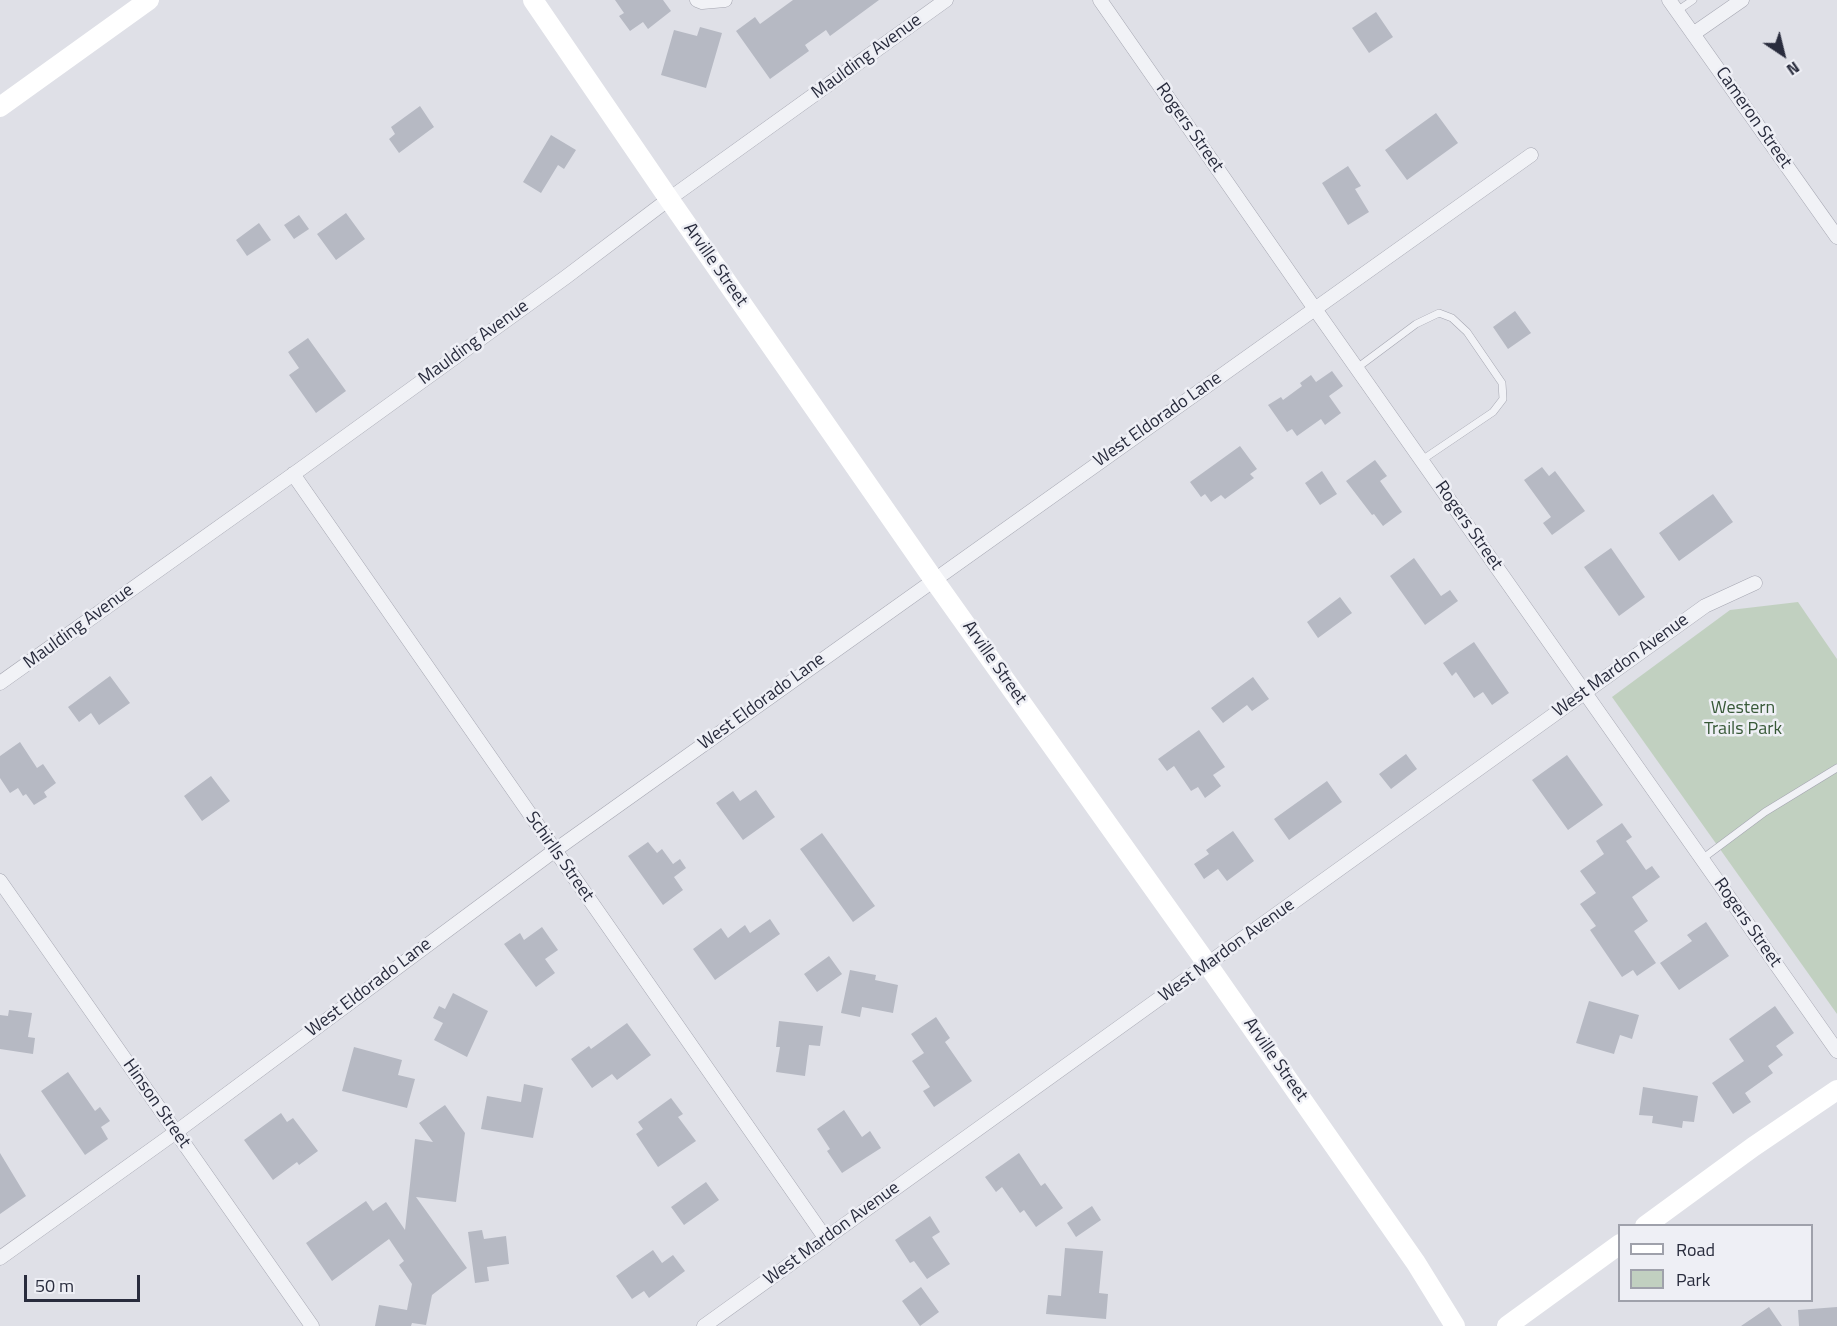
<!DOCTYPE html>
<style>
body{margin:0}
#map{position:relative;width:1837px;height:1326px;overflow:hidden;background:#dfe0e7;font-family:"Titillium Web",sans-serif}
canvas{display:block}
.legend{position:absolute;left:1618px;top:1224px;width:195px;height:78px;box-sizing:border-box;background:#eeeff5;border:2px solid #9fa1ab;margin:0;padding:8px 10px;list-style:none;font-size:18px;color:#292c3d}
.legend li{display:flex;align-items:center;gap:12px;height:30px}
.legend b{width:30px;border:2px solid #9fa1ab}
.north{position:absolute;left:1753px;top:24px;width:60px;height:60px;-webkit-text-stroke:4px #eeeff5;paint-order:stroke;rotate:145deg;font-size:16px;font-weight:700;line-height:24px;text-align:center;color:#292c3d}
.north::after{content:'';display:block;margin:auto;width:21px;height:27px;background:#292c3d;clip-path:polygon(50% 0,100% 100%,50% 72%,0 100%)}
.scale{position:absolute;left:24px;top:1275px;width:116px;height:27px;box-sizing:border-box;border:3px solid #292c3d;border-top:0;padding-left:8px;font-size:18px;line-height:21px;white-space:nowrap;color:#292c3d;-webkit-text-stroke:4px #eeeff5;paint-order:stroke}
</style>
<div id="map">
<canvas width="1837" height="1326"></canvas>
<ul class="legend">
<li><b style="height:8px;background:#fff"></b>Road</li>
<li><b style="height:16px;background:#c1d0c0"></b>Park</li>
</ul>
<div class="north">N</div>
<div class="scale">50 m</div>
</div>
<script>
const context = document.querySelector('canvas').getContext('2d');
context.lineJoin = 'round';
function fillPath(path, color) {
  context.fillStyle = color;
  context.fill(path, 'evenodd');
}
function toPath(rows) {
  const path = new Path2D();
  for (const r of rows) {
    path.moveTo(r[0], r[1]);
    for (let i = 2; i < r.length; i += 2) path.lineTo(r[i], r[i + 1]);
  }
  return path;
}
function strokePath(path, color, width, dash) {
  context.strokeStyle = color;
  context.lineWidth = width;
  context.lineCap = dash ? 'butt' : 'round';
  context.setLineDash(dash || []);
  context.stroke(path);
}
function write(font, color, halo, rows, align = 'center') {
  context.font = font + ' "Titillium Web",sans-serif';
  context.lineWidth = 5;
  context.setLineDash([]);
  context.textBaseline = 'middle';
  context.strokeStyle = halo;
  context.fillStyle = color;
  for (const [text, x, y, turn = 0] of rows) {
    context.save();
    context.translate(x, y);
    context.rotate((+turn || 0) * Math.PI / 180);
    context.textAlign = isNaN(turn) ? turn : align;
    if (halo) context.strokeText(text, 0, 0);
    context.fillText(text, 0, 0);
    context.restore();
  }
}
fillPath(toPath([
 [1798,602,1837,659,1837,1014,1612,697,1730,610]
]), '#c1d0c0');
fillPath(toPath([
 [615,0,663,0,671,11,648,29,643,22,630,31,619,16,624,13],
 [793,0,879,0,830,36,826,30,805,45,809,51,770,79,736,31,755,17,760,24],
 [1376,12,1393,37,1369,53,1352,28],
 [700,27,722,33,706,88,661,75,674,30,697,36],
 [420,106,434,127,399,153,389,139,395,134,391,127],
 [1436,113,1458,143,1407,180,1385,150],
 [551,135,576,150,564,169,558,165,541,193,523,182],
 [1348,166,1361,186,1355,189,1369,212,1348,225,1322,183],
 [346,213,365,239,336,260,317,234],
 [299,215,309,229,294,239,284,225],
 [259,223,271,240,247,256,236,240],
 [1515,311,1531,333,1508,349,1493,327],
 [308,338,346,391,316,413,289,375,299,368,288,352],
 [1332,371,1343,386,1329,396,1341,413,1325,425,1321,419,1297,436,1292,429,1287,432,1268,405,1281,397,1283,400,1302,386,1300,383,1311,375,1316,382],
 [1240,446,1257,469,1250,474,1254,478,1225,499,1221,495,1211,502,1205,494,1201,497,1190,482],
 [1375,460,1387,476,1380,481,1402,512,1383,526,1374,514,1372,515,1346,481],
 [1542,467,1549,476,1555,471,1585,511,1552,535,1543,523,1551,517,1524,480],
 [1322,471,1337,494,1320,505,1305,483],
 [1713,494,1733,522,1679,561,1659,533],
 [1611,548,1645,597,1619,616,1584,567],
 [1414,558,1441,596,1450,590,1458,601,1425,625,1390,576],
 [1340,597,1352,613,1318,638,1307,622],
 [1474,642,1509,693,1492,705,1483,692,1474,698,1456,672,1452,676,1443,663],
 [110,676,130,703,99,725,91,713,79,722,68,707],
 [1253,677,1269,699,1252,711,1247,705,1223,723,1211,708],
 [1199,730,1225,767,1213,775,1221,786,1205,798,1198,787,1191,791,1174,766,1167,771,1158,759],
 [20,742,37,768,43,764,56,783,44,792,47,797,34,805,26,794,23,796,18,788,10,793,0,778,0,756],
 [1406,754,1417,769,1391,789,1379,774],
 [1567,755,1603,805,1568,830,1532,780],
 [211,776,230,801,202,821,184,796],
 [1327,781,1342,802,1289,840,1274,819],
 [756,790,775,817,743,840,716,803,733,791,740,801],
 [1622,823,1632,837,1626,841,1646,870,1652,866,1660,877,1632,897,1648,921,1634,931,1656,963,1637,976,1633,970,1622,977,1590,930,1596,926,1580,904,1596,893,1580,871,1604,854,1596,841],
 [1233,831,1254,861,1227,881,1218,869,1204,879,1194,864,1209,854,1206,850],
 [822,833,875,906,853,922,800,849],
 [648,842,657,853,662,849,673,864,680,859,686,868,674,877,683,890,663,905,628,856],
 [770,919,780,934,715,980,693,949,721,928,728,938,745,925,750,933],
 [1706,922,1729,956,1679,990,1660,963,1692,941,1687,935],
 [542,927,558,950,545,959,555,973,536,987,504,944,520,933,524,940],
 [829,956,842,974,817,992,804,974],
 [850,970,876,975,875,980,898,985,893,1013,862,1007,860,1017,841,1013],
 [453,993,488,1011,467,1057,434,1040,443,1023,433,1018,439,1006,445,1009],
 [1589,1001,1639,1015,1632,1039,1620,1035,1614,1054,1576,1043],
 [1775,1006,1794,1033,1776,1046,1783,1055,1768,1066,1773,1073,1745,1093,1751,1102,1733,1114,1712,1083,1744,1061,1729,1039],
 [9,1010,32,1013,28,1037,35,1038,33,1054,0,1049,0,1015,8,1016],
 [936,1017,950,1038,945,1042,972,1081,934,1107,923,1091,930,1087,912,1061,924,1053,911,1034],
 [779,1021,823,1026,820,1046,809,1045,805,1076,776,1072,780,1047,776,1047],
 [627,1023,651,1055,617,1080,612,1074,592,1088,571,1059,589,1046,591,1049],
 [354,1047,402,1060,398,1075,415,1079,407,1108,342,1091],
 [68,1072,95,1111,100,1107,110,1121,101,1127,108,1139,85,1155,41,1091],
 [524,1084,543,1088,533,1138,481,1129,487,1096,521,1102],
 [1643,1087,1698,1096,1694,1122,1683,1121,1682,1128,1652,1123,1653,1116,1639,1115],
 [671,1098,683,1114,678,1117,696,1141,658,1167,636,1134,643,1129,638,1122],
 [445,1105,465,1133,456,1202,416,1197,467,1268,432,1295,426,1325,412,1323,411,1326,375,1326,379,1305,407,1310,412,1284,399,1265,404,1261,389,1239,332,1281,306,1243,366,1201,373,1211,386,1202,405,1230,415,1139,433,1142,419,1123],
 [844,1110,862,1137,870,1131,881,1148,842,1173,827,1151,830,1149,817,1129],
 [281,1113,287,1122,293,1118,318,1151,299,1165,297,1162,273,1180,244,1140],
 [0,1153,26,1196,0,1214],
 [1019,1153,1041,1186,1045,1183,1063,1208,1036,1227,1024,1210,1020,1213,1002,1187,996,1192,985,1177],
 [706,1182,719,1200,684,1225,671,1207],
 [1092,1206,1101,1220,1076,1237,1067,1223],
 [930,1216,940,1232,932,1237,950,1264,927,1279,914,1261,910,1263,895,1240],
 [482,1230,484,1239,506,1236,509,1264,487,1267,489,1281,475,1283,468,1232],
 [1065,1248,1103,1251,1099,1293,1108,1294,1106,1319,1046,1314,1048,1295,1061,1296],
 [653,1250,662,1263,673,1255,685,1271,649,1298,644,1291,632,1299,616,1276],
 [921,1287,939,1312,920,1326,902,1301],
 [1769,1307,1782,1326,1741,1326],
 [1837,1307,1837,1326,1799,1326,1798,1310]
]), '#b6b9c3');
const lane = toPath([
 [1677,11,1693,0],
 [1357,368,1416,324,1439,313,1452,318,1467,332,1502,383,1503,399,1493,412,1422,460],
 [1702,859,1765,812,1837,768]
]);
const street = toPath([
 [697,0,702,2,725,0],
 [1100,0,1315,309,1837,1051],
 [1669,0,1837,237],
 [1693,34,1742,0],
 [293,474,826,1239],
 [0,683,302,468,566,277,669,199,946,0],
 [0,881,312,1326],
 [0,1258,176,1132,554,851,1531,155],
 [704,1326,1705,606,1755,583]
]);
strokePath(lane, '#a5a6b1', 8);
strokePath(street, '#a5a6b1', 15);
strokePath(lane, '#f1f2f6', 7);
strokePath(street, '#f1f2f6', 14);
strokePath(toPath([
 [533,0,669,199,934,580,1208,965,1416,1263,1455,1326],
 [0,107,149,0],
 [1645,1226,1753,1147,1837,1090],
 [1507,1326,1620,1244]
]), '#fff', 20);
write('18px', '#292c3d', '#eeeff5', [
 ["Maulding Avenue",867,57,-36],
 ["Cameron Street",1753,118,55],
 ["Rogers Street",1189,128,55],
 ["Arville Street",715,265,55],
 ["Maulding Avenue",474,343,-36],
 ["West Eldorado Lane",1158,420,-35],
 ["Rogers Street",1468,526,55],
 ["Maulding Avenue",79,627,-36],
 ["Arville Street",994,663,55],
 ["West Mardon Avenue",1621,666,-36],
 ["West Eldorado Lane",762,702,-36],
 ["Schirlls Street",559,857,55],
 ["Rogers Street",1747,923,55],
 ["West Mardon Avenue",1227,951,-36],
 ["West Eldorado Lane",369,988,-37],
 ["Arville Street",1275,1060,55],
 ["Hinson Street",156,1104,55],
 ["West Mardon Avenue",832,1234,-36]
]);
write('18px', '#375837', '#eeeff5', [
 ["Western",1743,709],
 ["Trails Park",1743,730]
]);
</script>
